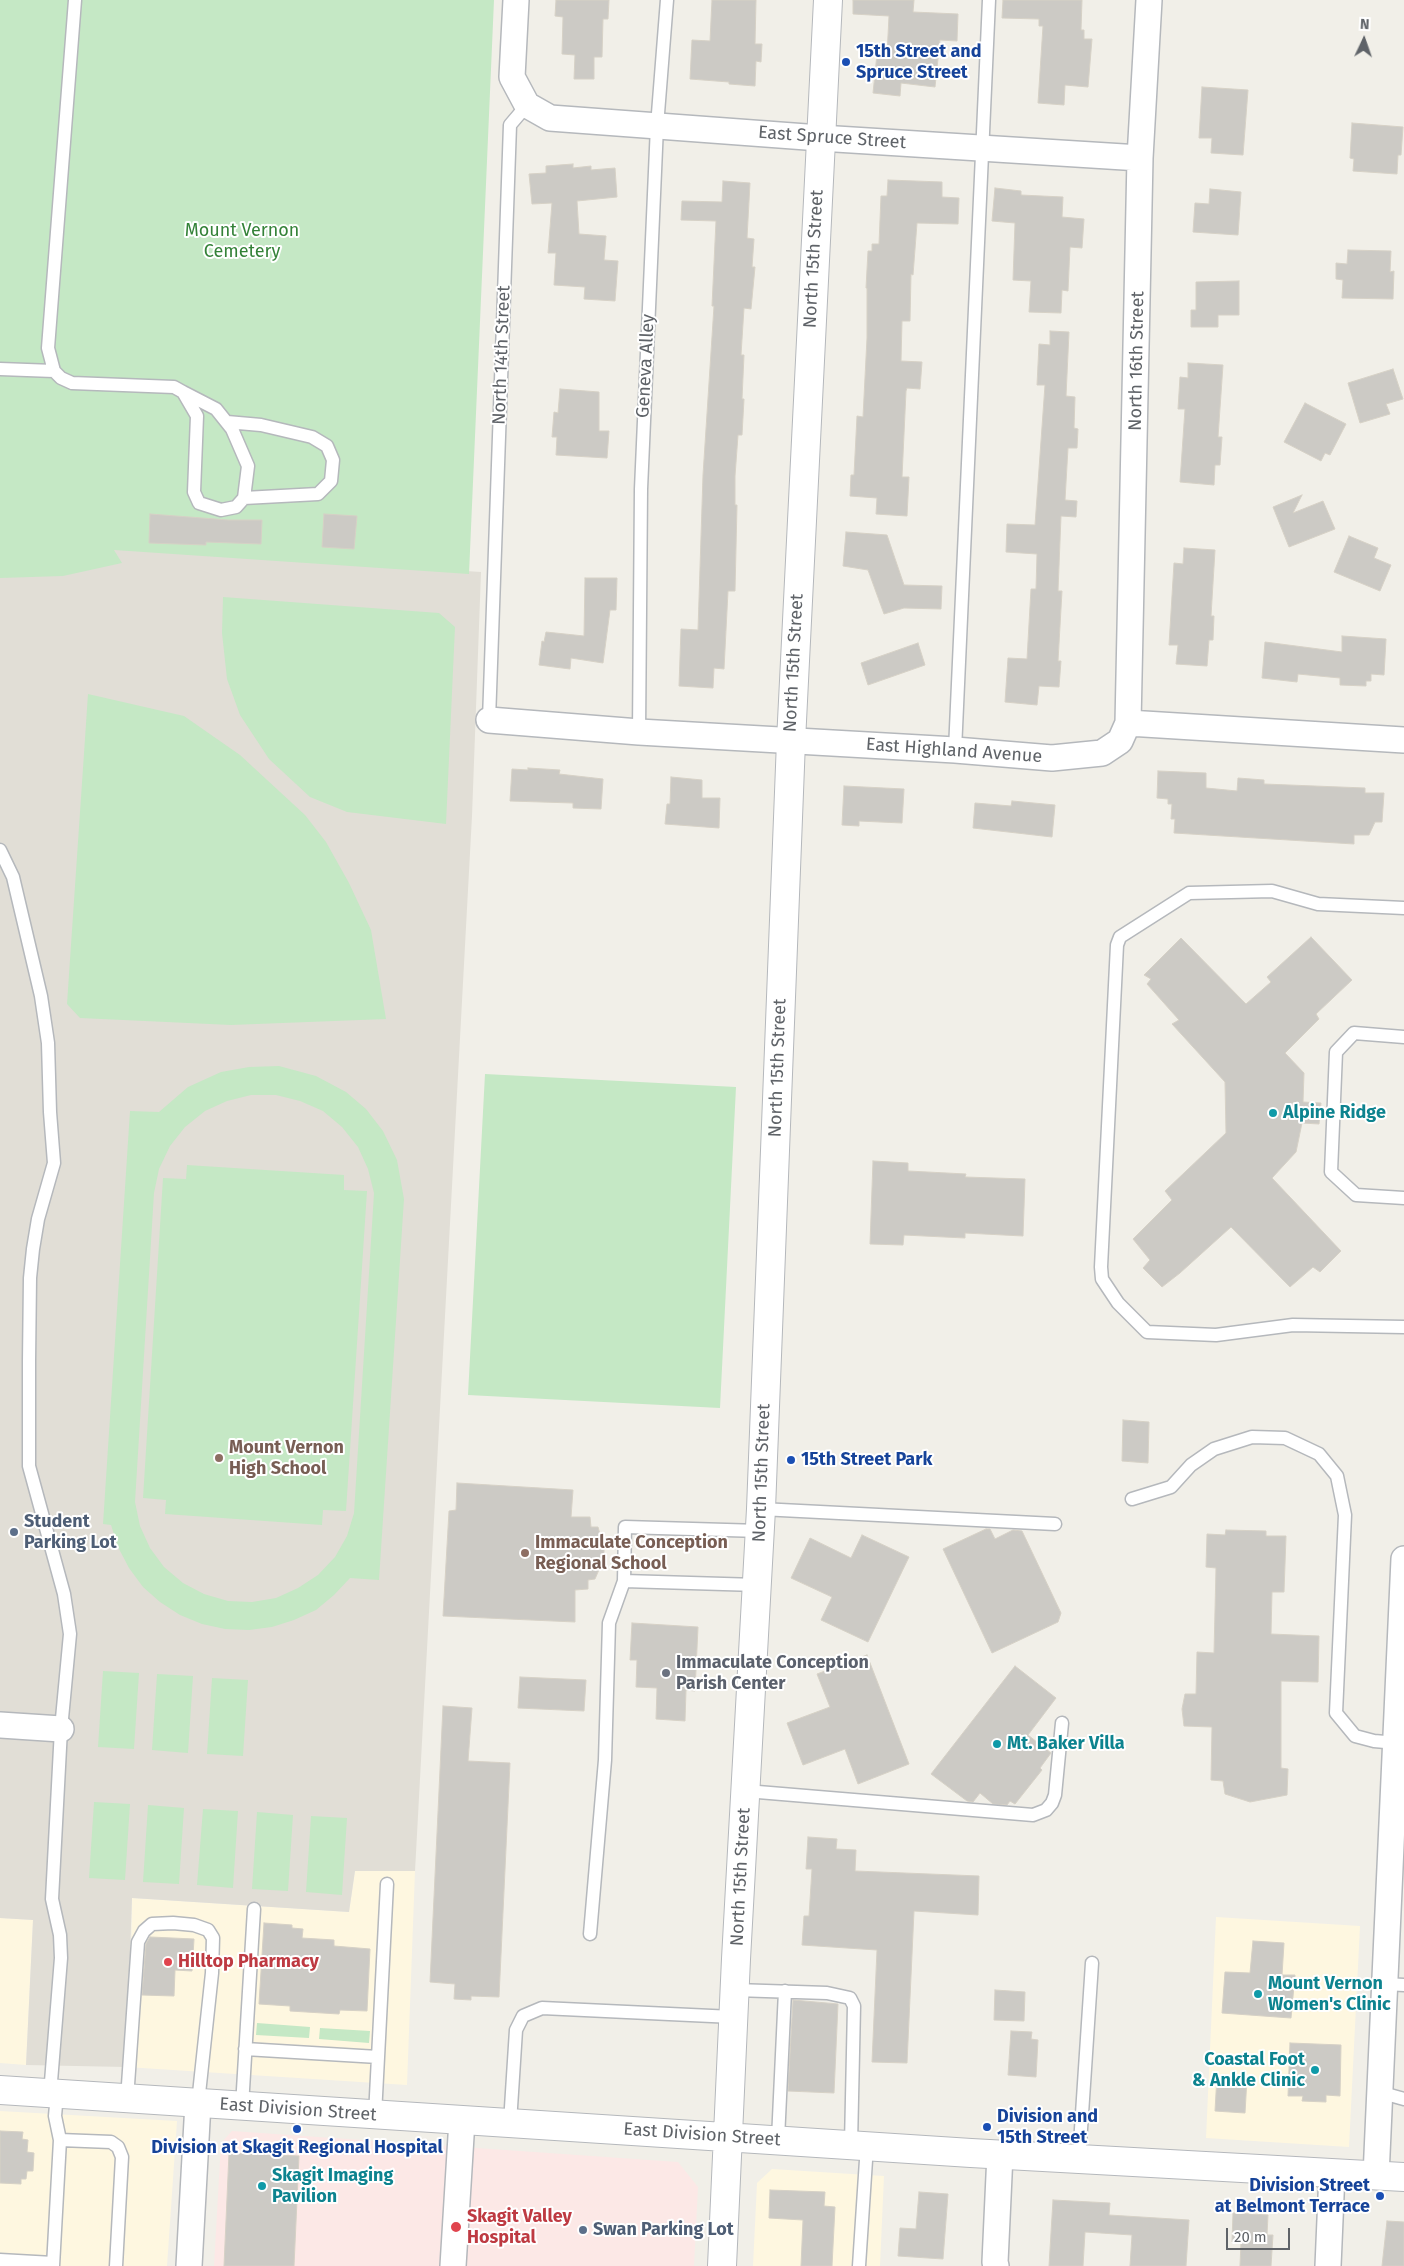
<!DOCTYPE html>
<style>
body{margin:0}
#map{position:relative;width:1404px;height:2266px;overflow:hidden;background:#f1efe8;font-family:"Fira Sans",sans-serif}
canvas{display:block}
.north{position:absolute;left:1339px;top:15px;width:50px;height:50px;-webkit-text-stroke:4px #fff;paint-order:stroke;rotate:3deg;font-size:14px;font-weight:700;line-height:20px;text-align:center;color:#5f6368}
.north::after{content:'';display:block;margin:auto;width:18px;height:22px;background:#5f6368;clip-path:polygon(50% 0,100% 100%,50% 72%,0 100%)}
.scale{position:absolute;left:1226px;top:2228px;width:64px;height:22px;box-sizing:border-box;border:2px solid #5f6368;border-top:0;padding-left:6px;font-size:15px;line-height:18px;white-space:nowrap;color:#5f6368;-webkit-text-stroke:4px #fff;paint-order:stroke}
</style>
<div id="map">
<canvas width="1404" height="2266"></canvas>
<div class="north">N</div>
<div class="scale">20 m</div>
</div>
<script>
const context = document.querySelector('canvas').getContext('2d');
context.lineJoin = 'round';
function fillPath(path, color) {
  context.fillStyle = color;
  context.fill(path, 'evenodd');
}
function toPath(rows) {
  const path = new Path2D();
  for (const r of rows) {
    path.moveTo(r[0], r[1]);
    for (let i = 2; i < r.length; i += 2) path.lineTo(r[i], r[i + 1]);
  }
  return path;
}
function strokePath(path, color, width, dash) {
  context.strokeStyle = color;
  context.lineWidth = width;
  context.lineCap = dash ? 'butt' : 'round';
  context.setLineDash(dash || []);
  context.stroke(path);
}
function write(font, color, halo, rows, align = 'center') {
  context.font = font + ' "Fira Sans",sans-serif';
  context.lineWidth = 4;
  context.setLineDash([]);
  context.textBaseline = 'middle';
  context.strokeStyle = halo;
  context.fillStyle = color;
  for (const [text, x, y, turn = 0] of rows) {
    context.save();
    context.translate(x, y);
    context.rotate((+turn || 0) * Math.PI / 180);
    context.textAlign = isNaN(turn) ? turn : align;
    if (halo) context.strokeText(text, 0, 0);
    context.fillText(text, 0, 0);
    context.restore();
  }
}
fillPath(toPath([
 [355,1871,415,1871,407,2085,126,2067,131,1964,132,1898,349,1912],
 [1216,1917,1360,1926,1349,2147,1206,2138],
 [0,1918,33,1920,26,2065,0,2063],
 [0,2111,177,2121,167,2266,0,2266],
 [772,2169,884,2176,880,2266,753,2266,757,2183]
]), '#fef7e0');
fillPath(toPath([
 [0,540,481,572,472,816,415,1871,355,1871,349,1912,132,1898,126,2067,26,2065,33,1920,0,1918]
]), '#e1ded6');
fillPath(toPath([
 [232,2131,678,2162,698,2187,694,2266,214,2266,221,2143]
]), '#fce8e6');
fillPath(toPath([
 [0,0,494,0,469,574,114,550,122,563,63,576,0,578],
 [223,597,439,613,455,627,446,824,347,812,310,797,269,759,240,715,227,679,222,633],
 [88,694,184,716,240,755,305,815,326,842,349,883,371,930,386,1019,231,1025,80,1018,67,1004],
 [279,1066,316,1076,346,1092,366,1109,383,1131,397,1160,404,1199,379,1580,350,1578,334,1595,316,1610,294,1620,272,1627,249,1630,225,1629,202,1624,180,1615,160,1602,143,1587,129,1568,118,1547,111,1525,103,1524,130,1111,159,1112,188,1087,221,1072,249,1067],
 [251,1095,276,1095,300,1101,323,1111,342,1127,358,1147,368,1169,374,1193,354,1513,347,1536,335,1557,318,1575,298,1588,276,1598,252,1602,228,1601,204,1594,183,1583,164,1567,150,1548,140,1526,135,1502,154,1193,159,1169,170,1146,185,1127,205,1111,227,1101],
 [485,1074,736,1087,720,1408,468,1395],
 [187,1165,344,1175,344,1190,367,1191,346,1511,323,1510,322,1525,165,1514,166,1500,143,1498,163,1178,186,1179],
 [103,1671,139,1673,134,1749,98,1747],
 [157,1674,193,1676,188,1753,152,1750],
 [212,1678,248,1680,243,1756,207,1754],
 [94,1802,130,1804,125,1880,89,1878],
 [148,1805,184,1808,179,1884,143,1882],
 [203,1809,238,1811,233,1888,197,1885],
 [257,1812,293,1815,288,1891,252,1889],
 [311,1816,347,1818,342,1895,306,1892],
 [257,2023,310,2027,309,2038,256,2035],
 [320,2028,370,2031,369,2043,319,2039]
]), '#c5e8c5');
const building = toPath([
 [556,0,609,0,608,19,603,19,602,57,594,57,594,79,574,79,575,55,562,54,563,17,555,16,556,0],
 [712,0,756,0,755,44,762,44,761,62,756,61,755,86,729,84,729,82,690,79,692,40,710,41,712,0],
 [853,0,914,0,913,12,958,14,957,41,940,40,935,87,901,83,900,96,873,93,877,54,887,55,889,16,853,14,853,0],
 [1003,0,1082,0,1081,30,1084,30,1084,39,1092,39,1088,87,1065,85,1064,105,1038,103,1043,26,1039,26,1039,19,1002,18,1003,0],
 [1202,87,1248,90,1243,155,1211,153,1212,138,1199,138,1202,87],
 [1352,123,1403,127,1401,155,1398,155,1397,174,1353,171,1354,159,1350,158,1352,123],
 [573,164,573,168,591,166,591,170,615,168,617,197,577,201,579,234,606,236,604,260,618,261,615,301,584,299,585,287,554,285,556,253,548,253,552,203,532,204,529,174,546,173,546,166,573,164],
 [888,180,942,182,942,197,959,198,958,224,917,223,913,275,911,274,910,321,902,321,901,361,922,362,920,389,907,388,906,391,902,477,909,477,907,516,876,514,877,498,850,496,851,475,854,475,857,416,863,417,867,338,867,288,866,288,868,251,872,251,872,244,879,244,881,196,887,196,888,180],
 [723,181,750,183,747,238,754,239,752,267,755,267,751,309,744,308,741,355,744,355,742,399,744,399,742,435,738,435,735,476,735,505,737,505,735,591,728,591,724,669,714,668,713,688,679,686,681,629,698,630,703,475,714,306,712,306,716,221,681,220,682,201,722,202,723,181],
 [995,188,1021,191,1021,195,1063,197,1062,217,1084,219,1082,248,1070,247,1068,291,1062,290,1061,313,1029,312,1031,281,1013,280,1015,223,992,221,995,188],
 [1210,189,1241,192,1238,235,1193,232,1195,203,1209,204,1210,189],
 [1348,250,1391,251,1390,272,1394,271,1393,299,1342,298,1343,280,1336,279,1336,263,1347,264,1348,250],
 [1239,281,1239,315,1218,315,1218,327,1191,327,1191,310,1196,310,1196,282,1239,281],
 [1050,331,1069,332,1066,396,1075,397,1074,428,1078,429,1077,448,1068,448,1065,500,1077,501,1076,517,1061,516,1058,591,1062,591,1058,661,1061,661,1059,687,1039,686,1037,705,1005,702,1008,658,1027,659,1031,589,1036,589,1037,554,1006,552,1007,524,1035,525,1045,385,1037,385,1039,344,1050,345,1050,331],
 [1188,363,1223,365,1218,437,1222,437,1220,465,1215,465,1214,485,1180,482,1185,409,1178,409,1180,377,1188,378,1188,363],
 [1393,369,1403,399,1386,404,1390,414,1360,423,1348,383,1393,369],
 [560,389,599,392,599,431,609,431,607,458,556,455,557,437,552,437,554,412,558,413,560,389],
 [1305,403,1346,424,1330,455,1325,453,1321,461,1284,442,1305,403],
 [1302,495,1293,513,1323,501,1335,529,1289,547,1273,507,1302,495],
 [150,514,228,520,262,520,261,544,206,542,206,545,149,543,150,514],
 [324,514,357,516,354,549,322,547,324,514],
 [846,532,887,535,904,585,942,586,941,609,904,608,884,614,868,570,843,566,846,532],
 [1349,536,1378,548,1374,558,1391,565,1380,591,1334,572,1349,536],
 [1184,548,1215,550,1211,616,1214,616,1213,640,1209,640,1207,666,1176,664,1178,645,1169,645,1174,563,1183,564,1184,548],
 [585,578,617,578,616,610,610,610,603,663,571,658,570,669,539,665,542,641,544,642,546,632,584,636,585,578],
 [1342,636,1386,639,1384,675,1371,674,1371,681,1366,681,1366,686,1340,685,1340,678,1298,674,1297,682,1262,678,1265,642,1342,652,1342,636],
 [918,643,925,665,868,685,861,663,918,643],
 [528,768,560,770,559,774,603,779,601,809,573,808,573,803,510,801,512,769,528,770,528,768],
 [1158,771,1206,773,1206,788,1237,791,1238,778,1264,780,1264,784,1365,788,1365,793,1384,793,1382,822,1375,822,1369,835,1354,835,1354,844,1174,833,1175,819,1171,819,1172,804,1168,804,1168,799,1157,798,1158,771],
 [671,777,702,780,702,798,720,798,719,828,665,824,667,804,670,804,671,777],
 [844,786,904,789,902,823,859,821,859,826,842,825,844,786],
 [1012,801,1055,805,1052,837,973,828,975,803,1011,806,1012,801],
 [1311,937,1352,980,1316,1014,1319,1019,1285,1053,1304,1073,1303,1102,1321,1103,1319,1124,1302,1123,1296,1152,1272,1178,1341,1251,1320,1272,1313,1267,1290,1287,1231,1227,1180,1273,1162,1287,1143,1268,1150,1260,1133,1239,1172,1200,1165,1191,1226,1133,1225,1082,1172,1024,1179,1020,1147,984,1151,979,1144,975,1181,938,1246,1004,1271,982,1267,977,1311,937],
 [873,1161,908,1163,908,1171,966,1174,965,1177,1025,1179,1023,1236,965,1233,965,1238,904,1235,903,1245,870,1244,873,1161],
 [1123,1420,1149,1422,1148,1463,1122,1461,1123,1420],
 [457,1483,573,1490,571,1517,590,1517,591,1527,598,1527,604,1548,604,1558,595,1579,588,1580,588,1589,575,1590,575,1622,443,1616,449,1511,456,1510,457,1483],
 [986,1529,990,1529,995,1539,1013,1530,1022,1531,1061,1613,1058,1622,992,1653,943,1549,986,1529],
 [1226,1530,1266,1531,1266,1536,1286,1536,1284,1592,1272,1592,1271,1634,1319,1636,1318,1682,1281,1681,1281,1768,1288,1769,1287,1795,1250,1802,1225,1794,1223,1781,1211,1780,1212,1727,1184,1726,1182,1709,1185,1694,1196,1694,1197,1652,1214,1653,1216,1568,1206,1567,1207,1534,1225,1535,1226,1530],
 [862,1535,909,1557,868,1642,821,1620,832,1597,791,1578,810,1538,851,1558,862,1535],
 [632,1623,698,1627,695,1691,686,1690,685,1721,656,1719,657,1688,636,1687,637,1660,630,1660,632,1623],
 [867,1655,909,1764,858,1784,845,1749,803,1765,787,1723,830,1707,817,1674,867,1655],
 [1015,1666,1056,1698,1028,1735,1051,1753,1040,1768,1042,1770,1015,1804,1010,1801,1007,1805,993,1804,980,1793,973,1802,967,1801,931,1774,1015,1666],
 [520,1677,586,1680,584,1711,518,1708,520,1677],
 [443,1706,472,1708,468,1761,510,1763,499,1997,471,1996,471,2000,454,1999,455,1984,430,1982,443,1706],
 [808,1837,837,1839,836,1849,856,1850,855,1871,979,1876,978,1915,914,1911,907,2063,872,2062,877,1950,802,1945,804,1916,809,1916,812,1869,806,1869,808,1837],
 [264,1923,292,1925,292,1928,303,1929,302,1938,334,1940,334,1946,370,1949,367,2011,340,2010,339,2014,290,2011,290,2006,259,2004,264,1923],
 [150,1937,194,1939,192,1971,175,1970,174,1996,142,1995,146,1944,150,1937],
 [1253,1941,1284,1943,1282,1975,1295,1975,1291,2018,1222,2013,1225,1972,1250,1973,1253,1941],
 [995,1990,1025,1992,1024,2021,994,2020,995,1990],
 [793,2000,838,2004,834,2093,788,2091,793,2000],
 [1011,2031,1032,2032,1031,2039,1038,2040,1036,2077,1008,2075,1011,2031],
 [1290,2043,1341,2045,1340,2096,1326,2095,1326,2102,1302,2101,1303,2096,1288,2096,1290,2043],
 [1217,2076,1247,2078,1245,2113,1215,2111,1217,2076],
 [0,2131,23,2132,22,2139,28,2140,27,2152,34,2153,33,2171,27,2171,26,2179,21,2179,21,2184,0,2183,0,2131],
 [229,2153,299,2156,294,2266,224,2266,229,2153],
 [770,2190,825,2192,824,2206,835,2207,832,2266,801,2266,803,2220,769,2218,770,2190],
 [919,2192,948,2194,943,2259,898,2256,900,2228,916,2229,919,2192],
 [1053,2200,1110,2203,1109,2215,1189,2220,1186,2266,1130,2266,1132,2235,1085,2232,1083,2266,1049,2266,1053,2200],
 [1233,2213,1268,2215,1267,2235,1273,2235,1271,2266,1240,2266,1241,2242,1232,2242,1233,2213],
 [1387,2221,1404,2222,1404,2266,1382,2266,1387,2221]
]);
fillPath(building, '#cccac5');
strokePath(building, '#d6d1c6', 1);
const service = toPath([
 [0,369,54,371,48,348,75,0],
 [54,371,61,378,72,383,174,387,183,392,197,416,194,492,199,503,221,510,236,507,244,498,248,466,232,429,216,409,183,392],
 [227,422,261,425,312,437,327,446,333,460,331,481,318,494,244,498],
 [489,720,510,125,527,105],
 [639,732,641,489,657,126,667,0],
 [955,750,989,0],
 [0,850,13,877,41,996,48,1043,50,1112,54,1163,38,1219,33,1249,30,1278,29,1361,29,1466,64,1594,70,1634,61,1729,52,1899,60,1935,61,1958,50,2094],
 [1404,908,1318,904,1272,891,1189,893,1120,937,1117,945,1101,1267,1102,1279,1118,1303,1147,1332,1216,1335,1293,1325,1404,1327],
 [1404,1037,1354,1033,1336,1052,1331,1172,1356,1195,1404,1198],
 [1132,1499,1171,1487,1191,1465,1214,1449,1252,1437,1285,1438,1319,1454,1337,1476,1345,1515,1336,1713,1355,1736,1374,1741,1397,1743],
 [761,1509,1055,1524],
 [757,1585,624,1581,625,1527,760,1531],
 [746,1791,1033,1815,1046,1810,1052,1803,1055,1795,1062,1723],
 [590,1934,605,1760,609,1623,624,1581],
 [1385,1984,1404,1985],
 [735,1990,827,1993,850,1998,854,2006,851,2144],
 [245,2049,378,2057],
 [1379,2092,1404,2099],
 [127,2099,138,1942,144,1931,152,1924,173,1923,194,1925,208,1930,213,1938,212,1973,198,2103],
 [242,2106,254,1909],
 [375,2115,387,1884],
 [510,2123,516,2030,523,2016,542,2008,733,2017],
 [778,2139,785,1991],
 [60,2140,111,2142,118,2147,122,2157,116,2266],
 [1079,2159,1092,1963],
 [0,2260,53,2263],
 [53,2266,60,2140,55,2116,57,2094],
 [859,2266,867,2145]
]);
const minor = toPath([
 [516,0,512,77,527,105,550,118,820,138,1140,158],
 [489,720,639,732,955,750,1052,758,1102,753,1120,741,1128,723,1140,158,1149,0],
 [1128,723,1404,740],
 [0,1725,61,1729],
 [1376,2176,1404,1559],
 [189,2266,198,2103],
 [453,2266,462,2120],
 [996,2266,995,2262,1000,2154],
 [1328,2266,1332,2173]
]);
const tertiary = toPath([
 [0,2090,971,2153,1404,2177],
 [722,2266,736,1959,761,1509,791,741,828,0]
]);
strokePath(service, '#b5b8bc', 15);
strokePath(minor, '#b5b8bc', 28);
strokePath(tertiary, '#b5b8bc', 30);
strokePath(service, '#fff', 12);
strokePath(minor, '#fff', 25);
strokePath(tertiary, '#fff', 28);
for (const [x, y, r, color] of [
 [846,62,5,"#1a4fb4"],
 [1273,1113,5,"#0f9aa8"],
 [219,1458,5,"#8d6e63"],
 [791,1460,5,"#1a4fb4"],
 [14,1532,5,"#5c6f8a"],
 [525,1553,5,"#8d6e63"],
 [666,1673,5,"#6b7280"],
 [997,1744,5,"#0f9aa8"],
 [168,1962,5,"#e0444e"],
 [1258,1994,5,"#0f9aa8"],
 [1315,2070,5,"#0f9aa8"],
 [987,2127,5,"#1a4fb4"],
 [297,2129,5,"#1a4fb4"],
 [262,2186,5,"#0f9aa8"],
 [1380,2196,5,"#1a4fb4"],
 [456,2227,6,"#e0444e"],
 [583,2230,5,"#5c6f8a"]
]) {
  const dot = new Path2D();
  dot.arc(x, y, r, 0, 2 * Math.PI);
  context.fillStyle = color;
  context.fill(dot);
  strokePath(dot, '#fff', 2);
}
write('bold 18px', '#164399', '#fff', [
 ["15th Street and",856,52],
 ["Spruce Street",856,73],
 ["15th Street Park",801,1460],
 ["Division and",997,2117],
 ["15th Street",997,2138],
 ["Division at Skagit Regional Hospital",297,2148,"center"],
 ["Division Street",1370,2186,"right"],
 ["at Belmont Terrace",1370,2207,"right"]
], 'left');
write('18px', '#5f6368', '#fff', [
 ["East Spruce Street",832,138,4],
 ["North 15th Street",814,259,-87],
 ["North 14th Street",502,355,-88],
 ["North 16th Street",1137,361,-89],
 ["Geneva Alley",646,366,-87],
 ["North 15th Street",794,663,-87],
 ["East Highland Avenue",954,751,4],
 ["North 15th Street",778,1068,-88],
 ["North 15th Street",762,1473,-88],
 ["North 15th Street",741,1877,-87],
 ["East Division Street",298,2110,4],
 ["East Division Street",702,2135,4]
]);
write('18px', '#348238', '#fff', [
 ["Mount Vernon",242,231],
 ["Cemetery",242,252]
]);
write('bold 18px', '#0d838f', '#fff', [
 ["Alpine Ridge",1283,1113],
 ["Mt. Baker Villa",1007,1744],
 ["Mount Vernon",1268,1984],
 ["Women's Clinic",1268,2005],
 ["Coastal Foot",1305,2060,"right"],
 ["& Ankle Clinic",1305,2081,"right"],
 ["Skagit Imaging",272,2176],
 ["Pavilion",272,2197]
], 'left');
write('bold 18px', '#785e54', '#fff', [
 ["Mount Vernon",229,1448],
 ["High School",229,1469],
 ["Immaculate Conception",535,1543],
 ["Regional School",535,1564]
], 'left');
write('bold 18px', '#4e5e75', '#fff', [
 ["Student",24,1522],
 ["Parking Lot",24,1543],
 ["Swan Parking Lot",593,2230]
], 'left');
write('bold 18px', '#5b616d', '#fff', [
 ["Immaculate Conception",676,1663],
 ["Parish Center",676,1684]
], 'left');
write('bold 18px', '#be3a42', '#fff', [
 ["Hilltop Pharmacy",178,1962],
 ["Skagit Valley",467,2217],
 ["Hospital",467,2238]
], 'left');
</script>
